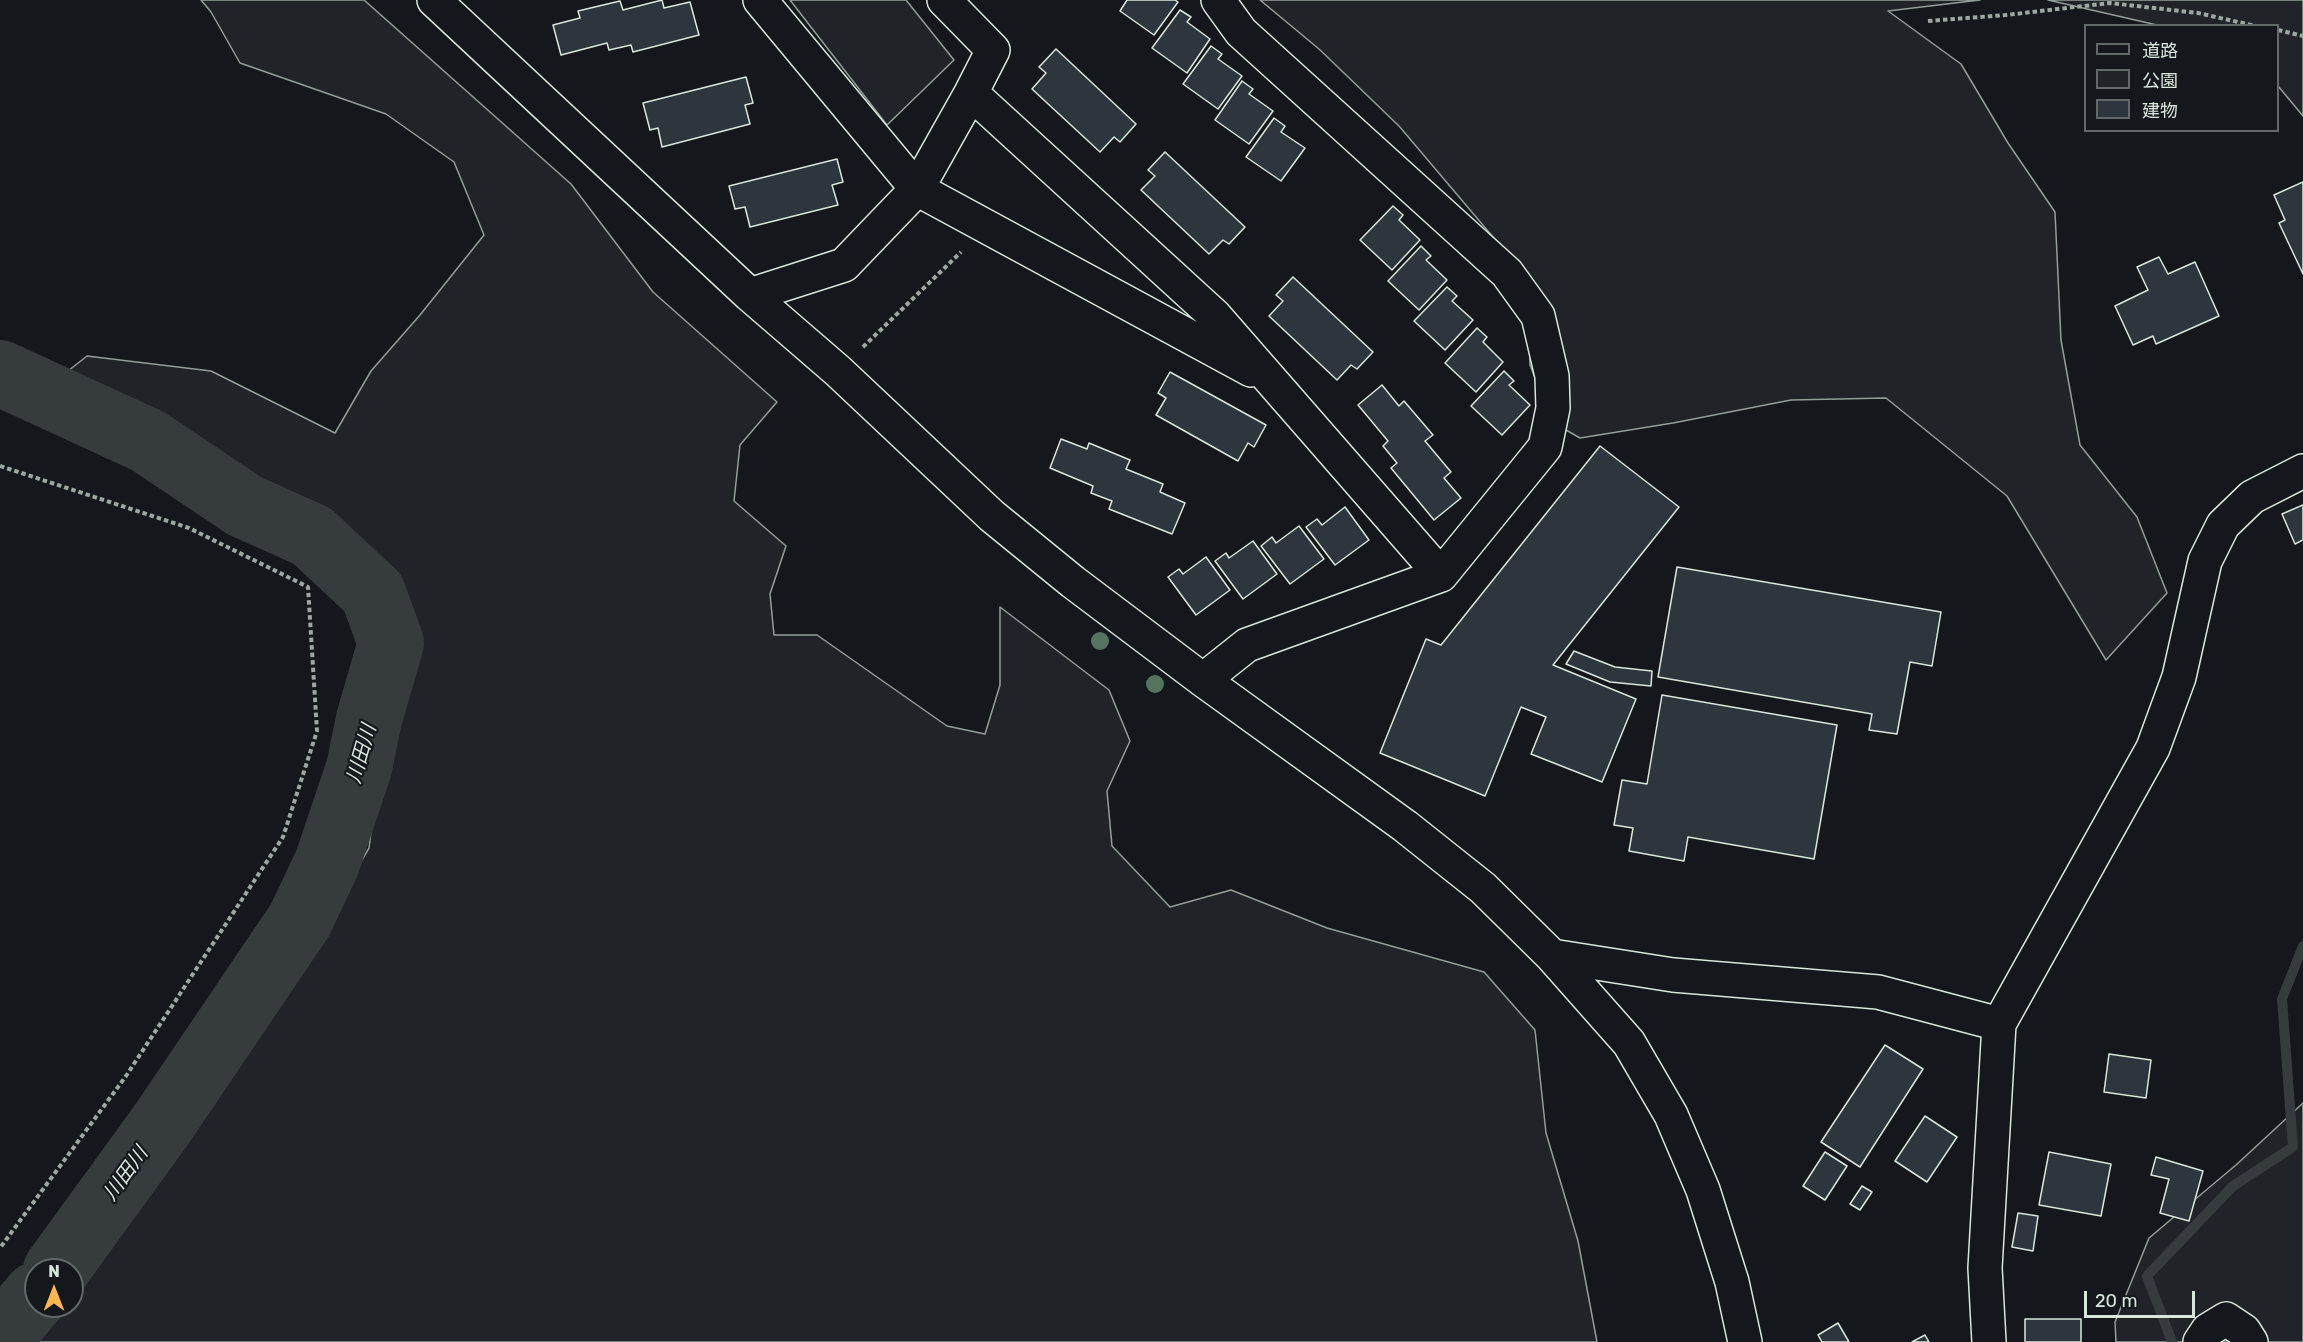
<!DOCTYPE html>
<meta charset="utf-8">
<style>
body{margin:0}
#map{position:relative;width:2303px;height:1342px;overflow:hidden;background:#14181c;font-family:Rubik,"Noto Sans JP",sans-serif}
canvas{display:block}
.legend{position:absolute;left:2084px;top:24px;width:195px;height:108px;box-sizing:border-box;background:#14181c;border:2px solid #626a69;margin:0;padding:8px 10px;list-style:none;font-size:18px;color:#d8e6dc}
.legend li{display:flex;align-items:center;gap:12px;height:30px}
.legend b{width:30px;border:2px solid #626a69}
.north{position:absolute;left:24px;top:1258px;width:60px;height:60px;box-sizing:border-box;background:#14181c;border:2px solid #626a69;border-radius:50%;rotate:0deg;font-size:16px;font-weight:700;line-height:24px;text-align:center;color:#d8e6dc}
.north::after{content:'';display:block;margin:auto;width:21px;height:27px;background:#ffb74d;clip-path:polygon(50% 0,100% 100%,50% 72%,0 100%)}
.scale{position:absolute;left:2084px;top:1291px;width:111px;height:27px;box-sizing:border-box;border:3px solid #d8e6dc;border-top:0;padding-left:8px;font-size:18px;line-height:21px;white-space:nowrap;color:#d8e6dc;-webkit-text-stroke:4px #14181c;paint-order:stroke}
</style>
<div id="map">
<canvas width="2303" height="1342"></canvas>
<ul class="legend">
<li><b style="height:8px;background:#14181c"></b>道路</li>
<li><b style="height:16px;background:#202428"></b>公園</li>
<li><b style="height:16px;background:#2c363c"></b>建物</li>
</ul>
<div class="north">N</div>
<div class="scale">20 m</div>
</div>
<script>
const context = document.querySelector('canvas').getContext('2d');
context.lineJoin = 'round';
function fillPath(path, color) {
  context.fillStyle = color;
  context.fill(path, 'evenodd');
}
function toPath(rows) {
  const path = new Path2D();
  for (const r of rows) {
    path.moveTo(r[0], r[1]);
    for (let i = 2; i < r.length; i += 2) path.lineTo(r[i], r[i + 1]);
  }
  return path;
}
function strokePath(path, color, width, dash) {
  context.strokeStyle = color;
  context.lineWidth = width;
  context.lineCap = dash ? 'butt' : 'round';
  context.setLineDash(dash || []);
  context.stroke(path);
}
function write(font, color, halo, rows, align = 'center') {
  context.font = font + ' Rubik,"Noto Sans JP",sans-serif';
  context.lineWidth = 4.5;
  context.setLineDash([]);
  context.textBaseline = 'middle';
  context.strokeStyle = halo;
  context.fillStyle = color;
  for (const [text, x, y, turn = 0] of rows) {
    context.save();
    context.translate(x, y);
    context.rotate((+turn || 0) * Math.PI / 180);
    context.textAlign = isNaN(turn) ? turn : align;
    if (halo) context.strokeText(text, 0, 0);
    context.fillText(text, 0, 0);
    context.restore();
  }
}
const green = toPath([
 [201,0,364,0,571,184,653,292,777,402,740,445,734,501,786,546,770,594,774,635,817,635,947,726,985,734,1000,685,1000,607,1109,690,1130,741,1107,791,1112,846,1170,907,1231,890,1327,928,1484,972,1535,1030,1546,1133,1578,1241,1597,1342,28,1342,42,1306,72,1306,72,1270,57,1270,98,1167,284,993,369,848,389,683,359,576,311,514,16,412,87,356,211,371,335,433,371,371,420,315,484,235,454,162,386,114,240,63,211,12,201,0],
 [790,0,906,0,954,60,887,125,790,0],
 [1260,0,1980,0,1888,11,1961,64,2008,143,2055,212,2061,340,2080,445,2137,517,2167,593,2106,660,2007,496,1886,398,1791,400,1673,423,1580,438,1552,422,1530,365,1529,335,1504,250,1399,126,1319,49,1260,0],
 [2048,0,2303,0,2303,116,2278,86,2278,26,2157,25,2048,0],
 [2303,1103,2303,1342,2116,1342,2115,1322,2149,1238,2236,1165,2303,1103]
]);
fillPath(green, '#202428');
strokePath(green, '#939e99', 1.5);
strokePath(toPath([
 [2172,1342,2147,1276,2233,1186,2293,1147,2282,999,2303,946]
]), '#363b3e', 10);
strokePath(toPath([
 [0,373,148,441,245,506,312,536,373,593,391,643,369,719,359,768,327,863,300,920,162,1124,56,1270],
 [0,1338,36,1295]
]), '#363b3e', 66);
const building = toPath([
 [662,0,664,8,690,2,699,35,633,52,631,45,609,50,607,43,561,55,553,25,580,18,578,11,620,1,623,10,662,0],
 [1127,0,1175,0,1178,2,1154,35,1120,11,1127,0],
 [1180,10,1191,17,1187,22,1210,39,1187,73,1152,48,1180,10],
 [1211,46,1222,54,1218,59,1242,76,1218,109,1183,84,1211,46],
 [1056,49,1136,124,1120,142,1114,137,1100,152,1032,89,1046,73,1039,67,1056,49],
 [746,77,753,103,745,105,750,124,662,147,658,128,650,130,643,103,746,77],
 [1242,81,1253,89,1249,94,1273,111,1249,144,1215,120,1242,81],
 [1274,118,1285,126,1281,132,1305,148,1281,181,1246,157,1274,118],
 [1165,152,1245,227,1229,244,1223,240,1209,254,1141,190,1155,176,1148,170,1165,152],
 [837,159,843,182,832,185,838,205,750,227,745,207,735,209,729,186,837,159],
 [2303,182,2303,274,2279,223,2285,220,2274,195,2303,182],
 [1393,206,1403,215,1399,220,1420,240,1392,270,1360,240,1393,206],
 [1421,246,1431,256,1426,260,1447,280,1419,310,1388,281,1421,246],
 [2159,257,2168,274,2195,262,2219,316,2156,344,2153,336,2133,345,2115,306,2148,290,2137,267,2159,257],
 [1293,277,1373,352,1357,369,1351,365,1337,380,1269,316,1283,301,1276,295,1293,277],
 [1447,287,1457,296,1452,301,1473,320,1445,350,1414,321,1447,287],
 [1477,328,1487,337,1483,342,1503,362,1476,392,1445,363,1477,328],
 [1504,371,1514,381,1509,385,1530,405,1502,435,1471,406,1504,371],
 [1170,372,1266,425,1254,447,1248,443,1238,461,1156,415,1166,398,1158,393,1170,372],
 [1382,385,1399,406,1404,401,1433,435,1425,441,1451,472,1444,478,1461,498,1434,520,1391,468,1397,463,1383,446,1388,441,1358,405,1382,385],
 [1061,439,1087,449,1089,443,1130,460,1126,469,1163,484,1160,492,1185,503,1172,534,1109,509,1112,501,1091,493,1093,486,1050,468,1061,439],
 [1600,446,1679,507,1553,665,1636,699,1602,782,1531,754,1546,717,1521,707,1485,796,1380,753,1426,639,1441,645,1600,446],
 [2303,505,2303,540,2295,544,2282,514,2303,505],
 [1345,507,1369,540,1335,565,1306,527,1317,519,1322,525,1345,507],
 [1299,526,1324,559,1290,584,1261,546,1272,537,1276,543,1299,526],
 [1253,541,1277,574,1243,599,1215,561,1226,553,1229,558,1253,541],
 [1206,557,1230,590,1196,615,1168,577,1179,569,1183,574,1206,557],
 [1677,567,1941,612,1932,666,1910,662,1897,734,1869,730,1872,714,1658,677,1677,567],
 [1574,651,1615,667,1652,671,1651,686,1610,682,1566,664,1574,651],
 [1662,695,1837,725,1814,859,1688,837,1684,861,1629,851,1633,828,1614,825,1622,780,1647,784,1662,695],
 [1885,1045,1923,1069,1860,1167,1821,1142,1885,1045],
 [2109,1054,2151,1060,2146,1098,2104,1092,2109,1054],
 [1925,1116,1957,1137,1927,1182,1895,1161,1925,1116],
 [1825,1152,1847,1166,1825,1200,1803,1186,1825,1152],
 [2049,1152,2111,1164,2101,1216,2039,1205,2049,1152],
 [2156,1157,2203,1171,2189,1221,2160,1213,2169,1179,2151,1175,2156,1157],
 [1862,1186,1872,1192,1860,1210,1850,1204,1862,1186],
 [2018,1213,2038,1216,2033,1251,2012,1247,2018,1213],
 [2025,1319,2081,1319,2081,1342,2025,1342,2025,1319],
 [1838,1323,1849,1342,1822,1342,1818,1335,1838,1323],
 [1925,1335,1929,1342,1912,1342,1925,1335]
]);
fillPath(building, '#2c363c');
strokePath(building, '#d8e6dc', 1.5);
const minor = toPath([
 [434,0,750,295,838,371,992,516,1073,582,1203,680,1405,826,1483,888,1552,956,1629,1043,1671,1115,1703,1190,1732,1282,1745,1342],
 [760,0,917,189,1251,370],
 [944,0,993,50,971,93],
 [750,295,844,265,917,189,971,93,1215,316,1441,575],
 [1203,680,1247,645,1441,575,1545,447,1553,408,1552,376,1538,316,1507,273,1241,32,1218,0],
 [1552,956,1673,975,1878,992,1999,1024],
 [1989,1342,1985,1268,1999,1024,2153,748,2179,677,2205,561,2223,525,2252,497,2303,471],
 [2200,1342,2208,1330,2226,1319,2244,1331,2251,1342]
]);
strokePath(minor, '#d8e6dc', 36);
strokePath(toPath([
 [1928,21,2006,15,2110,3,2198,13,2256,26],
 [2278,30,2303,36],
 [863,347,961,252],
 [0,466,189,528,308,587,317,731,283,837,126,1076,0,1248]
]), '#9da8a2', 4, [4.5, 3]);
strokePath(minor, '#14181c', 33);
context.fillStyle = '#55745f';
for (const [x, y] of [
 [1100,641],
 [1155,684]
]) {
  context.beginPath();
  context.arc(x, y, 9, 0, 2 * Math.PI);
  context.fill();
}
write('italic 20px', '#d8e6dc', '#14181c', [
 ["川田川",362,754,-74],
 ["川田川",126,1174,-54]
]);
</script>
